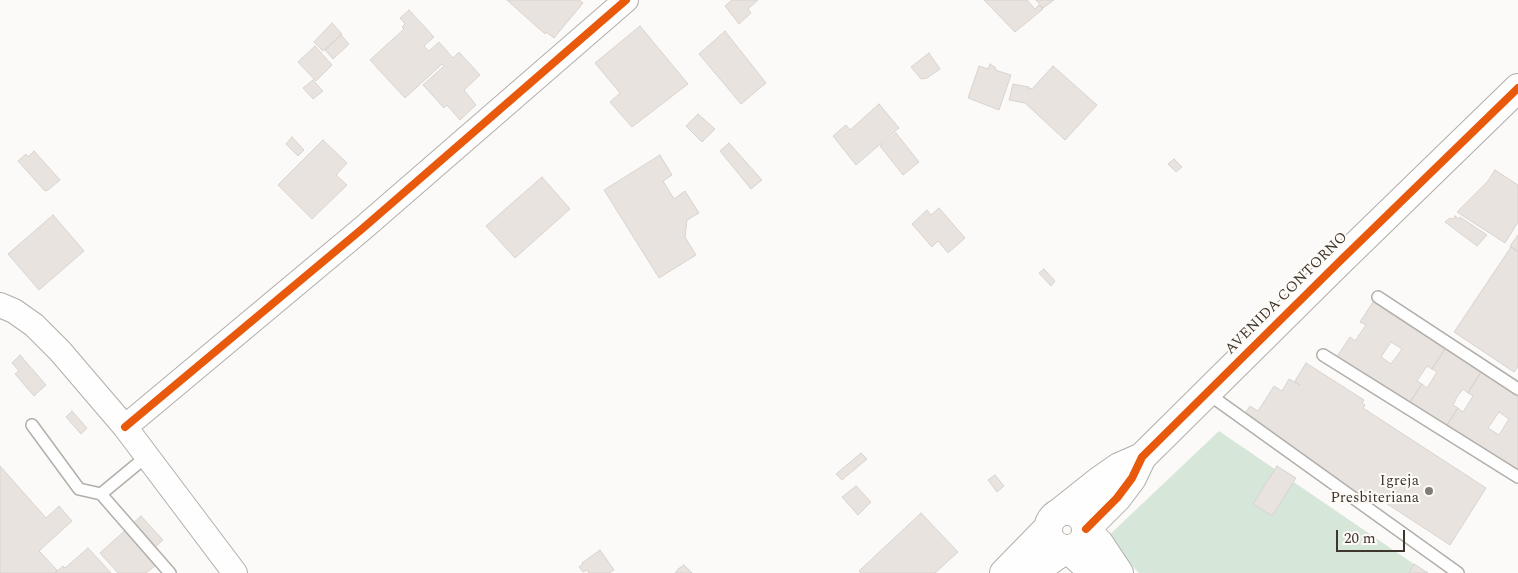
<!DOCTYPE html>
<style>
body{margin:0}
#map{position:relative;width:1518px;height:573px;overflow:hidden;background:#fcfaf8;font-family:Spectral,serif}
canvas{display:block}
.scale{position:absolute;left:1336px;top:530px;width:69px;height:22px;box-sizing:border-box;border:2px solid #3f372e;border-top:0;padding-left:6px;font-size:15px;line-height:18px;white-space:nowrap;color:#3f372e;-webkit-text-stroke:4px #fefaf6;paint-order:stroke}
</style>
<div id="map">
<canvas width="1518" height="573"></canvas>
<div class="scale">20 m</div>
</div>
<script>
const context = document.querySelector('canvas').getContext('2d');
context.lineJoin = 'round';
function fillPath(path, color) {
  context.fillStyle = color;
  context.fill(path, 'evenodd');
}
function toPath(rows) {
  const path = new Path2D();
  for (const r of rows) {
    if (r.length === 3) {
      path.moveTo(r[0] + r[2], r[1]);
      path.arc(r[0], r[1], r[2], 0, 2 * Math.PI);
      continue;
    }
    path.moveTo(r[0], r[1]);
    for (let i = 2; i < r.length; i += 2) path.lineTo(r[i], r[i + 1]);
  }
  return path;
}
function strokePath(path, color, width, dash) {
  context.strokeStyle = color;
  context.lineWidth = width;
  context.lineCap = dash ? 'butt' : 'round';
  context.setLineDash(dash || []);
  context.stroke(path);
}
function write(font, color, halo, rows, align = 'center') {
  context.font = font + ' Spectral,serif';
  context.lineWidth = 4;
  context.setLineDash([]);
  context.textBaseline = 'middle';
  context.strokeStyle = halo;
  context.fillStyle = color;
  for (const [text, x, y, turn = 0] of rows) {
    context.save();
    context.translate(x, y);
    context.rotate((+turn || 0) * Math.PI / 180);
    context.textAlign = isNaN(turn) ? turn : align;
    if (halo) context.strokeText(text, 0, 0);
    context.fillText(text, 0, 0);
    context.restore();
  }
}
fillPath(toPath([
 [1219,431,1427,573,1139,573,1105,539]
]), '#d6e7da');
const building = toPath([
 [507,0,579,0,583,3,554,38,546,32,545,34,507,0],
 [732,0,758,0,748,9,751,13,739,24,725,6,732,0],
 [984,0,1027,0,1035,9,1039,5,1043,9,1015,32,984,0],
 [1036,0,1054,0,1043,8,1036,0],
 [409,10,434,37,424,46,429,51,439,42,453,58,459,52,480,75,464,90,476,105,460,120,447,105,444,108,423,85,444,66,442,64,405,98,370,60,404,29,402,27,405,24,400,18,409,10],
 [332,23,342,34,323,51,314,42,332,23],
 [640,26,688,84,632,127,610,102,620,93,595,63,640,26],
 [725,31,766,83,741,104,699,54,725,31],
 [341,35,349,44,333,59,325,50,341,35],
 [315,46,332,65,316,81,298,62,315,46],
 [929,53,940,69,927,78,921,79,911,67,929,53],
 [990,64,996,68,995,70,1011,75,999,110,968,98,979,66,988,69,990,64],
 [1053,66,1097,105,1065,140,1025,103,1009,100,1013,84,1029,87,1028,90,1031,88,1032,89,1053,66],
 [313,80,323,91,313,99,303,88,313,80],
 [879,104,899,128,856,165,833,136,846,125,850,130,879,104],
 [698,114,715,129,702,142,686,126,698,114],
 [896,133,919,162,903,175,880,146,896,133],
 [292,137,304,150,298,156,286,144,292,137],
 [323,140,347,163,336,175,347,185,312,219,278,185,323,140],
 [729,143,762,180,751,189,720,151,729,143],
 [34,151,60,180,48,190,45,191,18,161,26,154,28,157,34,151],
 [660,155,672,175,663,181,674,199,685,191,699,213,687,220,685,237,696,255,659,278,604,190,660,155],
 [1174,159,1182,167,1176,172,1168,164,1174,159],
 [1495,170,1518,185,1518,222,1505,243,1457,212,1488,181,1495,170],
 [542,177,570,209,515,258,486,226,542,177],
 [939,208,965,238,948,253,938,241,932,247,912,224,927,210,931,215,939,208],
 [53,215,84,251,39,290,8,254,53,215],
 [1455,216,1459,219,1460,217,1487,235,1477,246,1445,222,1450,218,1454,219,1455,216],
 [1518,235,1518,251,1510,246,1518,235],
 [1511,247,1518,252,1518,367,1514,372,1454,332,1511,247],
 [1044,269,1055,281,1051,286,1039,273,1044,269],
 [1373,302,1445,349,1432,369,1427,366,1417,381,1422,384,1408,405,1336,358,1350,337,1355,341,1366,325,1360,322,1373,302],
 [1391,342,1402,349,1391,364,1381,357,1391,342],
 [1445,349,1481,372,1468,393,1463,389,1457,397,1453,405,1458,408,1445,428,1408,405,1422,384,1427,388,1437,372,1432,369,1445,349],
 [20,355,46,385,34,396,15,374,19,371,12,363,20,355],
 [1306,363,1364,400,1362,403,1365,405,1363,408,1486,488,1450,545,1366,490,1362,496,1243,417,1250,406,1258,411,1274,386,1282,391,1289,379,1300,385,1295,381,1306,363],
 [1481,372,1518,397,1518,474,1445,428,1458,408,1463,412,1473,396,1468,393,1481,372],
 [1499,412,1509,419,1499,435,1488,428,1499,412],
 [72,411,87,428,81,434,66,417,72,411],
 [861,453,867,459,842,480,836,474,861,453],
 [0,466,46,518,59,506,72,521,39,551,58,571,55,573,0,573,0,466],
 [1277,466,1296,478,1272,516,1253,504,1277,466],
 [995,475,1004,486,997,492,988,480,995,475],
 [856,486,871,502,858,515,842,497,856,486],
 [921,513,958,552,935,573,861,573,859,571,921,513],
 [141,516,163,540,155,547,165,558,146,573,118,573,100,553,141,516],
 [88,548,111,573,55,573,63,566,65,568,88,548],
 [600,550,614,570,609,573,589,573,587,570,583,572,579,567,583,564,582,563,600,550],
 [1414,564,1428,573,1409,573,1414,564],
 [684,565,692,573,675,573,678,569,684,565]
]);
fillPath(building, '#e8e3de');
strokePath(building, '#d8d3cf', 1);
const service = toPath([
 [1378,297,1518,389],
 [1323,355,1518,477],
 [1207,393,1458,573],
 [32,425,79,489,101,494,147,456],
 [101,494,170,573]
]);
const minor = toPath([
 [0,305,14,311,34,325,60,351,125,427,235,573],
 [125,427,362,229,626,0]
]);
const tertiary = toPath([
 [1067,530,19],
 [1060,512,1099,481,1119,467,1142,457],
 [1086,529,1117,498,1132,478,1142,457,1340,261,1518,88],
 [1086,530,1099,543,1119,573],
 [1068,549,1094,573],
 [1004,573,1047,529],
 [1032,573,1066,549]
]);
strokePath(service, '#b2aea9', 14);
strokePath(minor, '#b2aea9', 26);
strokePath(tertiary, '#b2aea9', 30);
strokePath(service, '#fffefe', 11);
strokePath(minor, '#fffefe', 24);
strokePath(tertiary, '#fffefe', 28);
strokePath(toPath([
 [125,427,362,229,626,0],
 [1086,529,1117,498,1132,478,1142,457,1340,261,1518,88]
]), '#e8590c', 8);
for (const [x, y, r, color] of [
 [1429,491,5,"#817b75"]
]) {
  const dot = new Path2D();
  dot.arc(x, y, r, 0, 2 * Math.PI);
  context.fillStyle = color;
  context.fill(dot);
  strokePath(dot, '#fefaf6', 2);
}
write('15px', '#3f372e', '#fefaf6', [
 ["AVENIDA CONTORNO",1287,294,-45]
]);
write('15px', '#3f372e', '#fefaf6', [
 ["Igreja",1419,482],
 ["Presbiteriana",1419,499]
], 'right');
</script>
